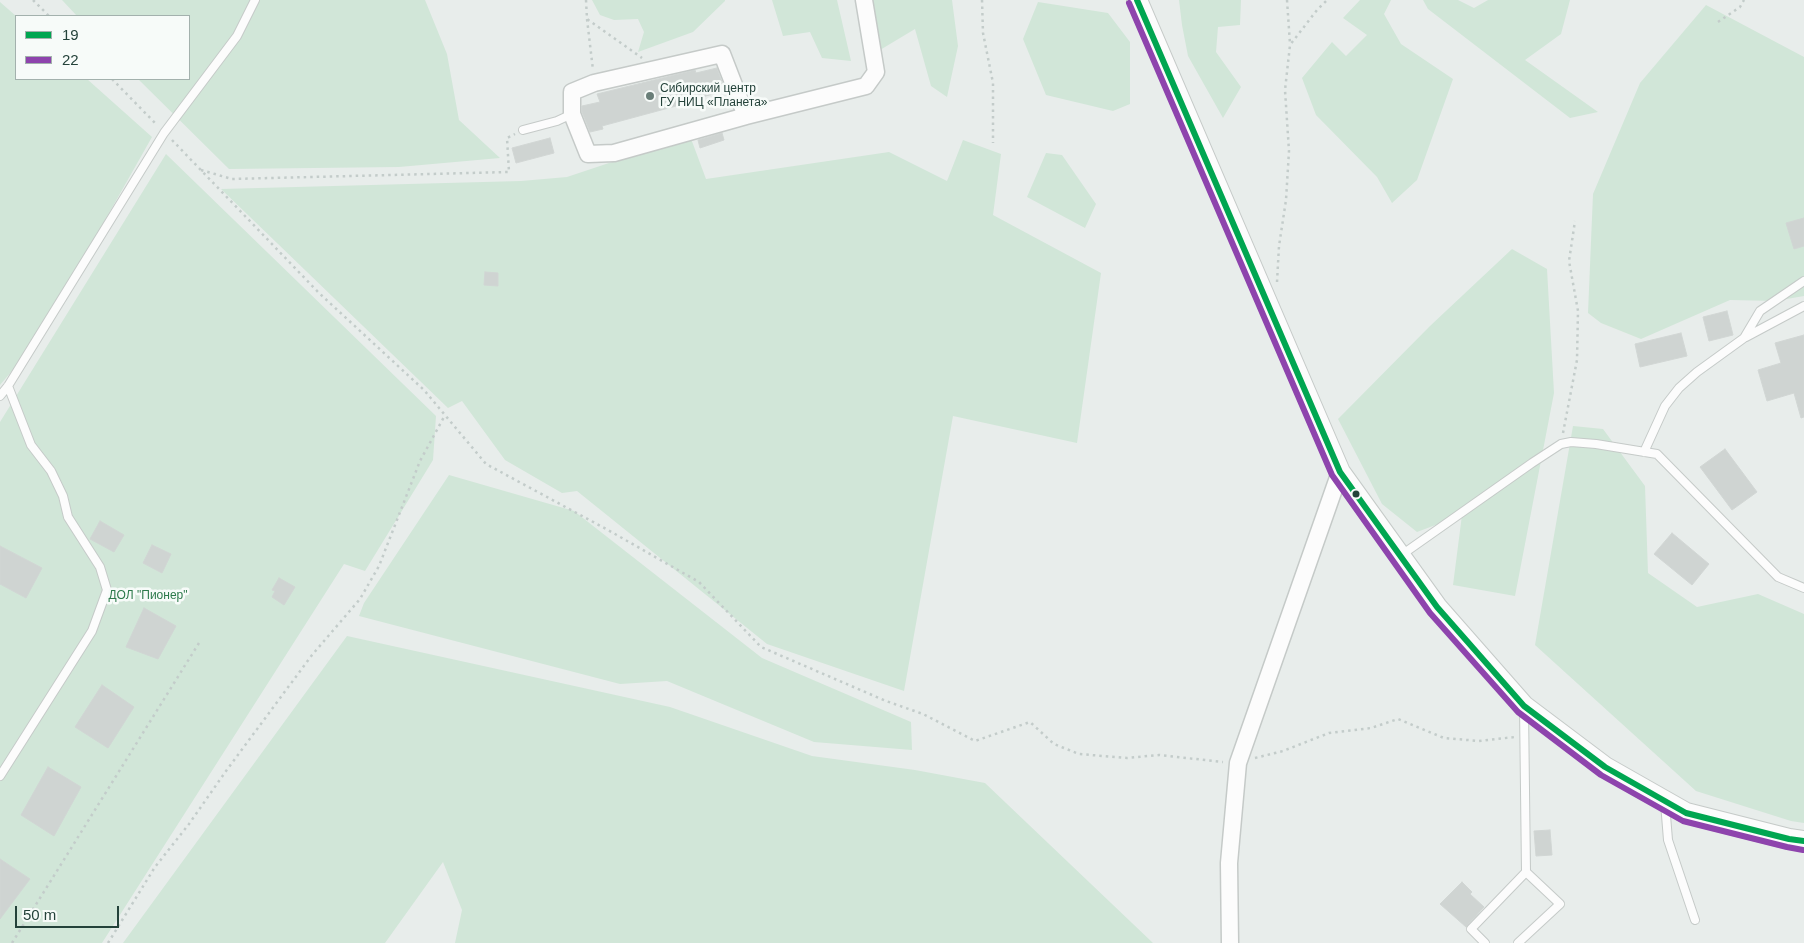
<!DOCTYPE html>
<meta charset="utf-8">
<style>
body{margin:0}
#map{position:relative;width:1804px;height:943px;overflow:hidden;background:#e8edeb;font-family:Arial,sans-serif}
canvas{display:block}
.legend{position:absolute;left:15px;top:15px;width:175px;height:65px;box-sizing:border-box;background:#f7fbf9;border:1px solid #a3b1ad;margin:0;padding:6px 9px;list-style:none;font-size:15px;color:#24423a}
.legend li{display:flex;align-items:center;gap:10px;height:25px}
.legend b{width:25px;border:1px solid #a3b1ad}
.scale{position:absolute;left:15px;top:906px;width:104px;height:22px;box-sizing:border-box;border:2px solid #24423a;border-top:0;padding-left:6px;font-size:15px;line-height:18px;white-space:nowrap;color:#24423a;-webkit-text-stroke:4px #f7fbf9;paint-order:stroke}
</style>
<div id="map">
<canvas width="1804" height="943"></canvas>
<ul class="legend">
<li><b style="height:6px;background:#00a651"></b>19</li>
<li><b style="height:6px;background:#8e44ad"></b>22</li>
</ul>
<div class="scale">50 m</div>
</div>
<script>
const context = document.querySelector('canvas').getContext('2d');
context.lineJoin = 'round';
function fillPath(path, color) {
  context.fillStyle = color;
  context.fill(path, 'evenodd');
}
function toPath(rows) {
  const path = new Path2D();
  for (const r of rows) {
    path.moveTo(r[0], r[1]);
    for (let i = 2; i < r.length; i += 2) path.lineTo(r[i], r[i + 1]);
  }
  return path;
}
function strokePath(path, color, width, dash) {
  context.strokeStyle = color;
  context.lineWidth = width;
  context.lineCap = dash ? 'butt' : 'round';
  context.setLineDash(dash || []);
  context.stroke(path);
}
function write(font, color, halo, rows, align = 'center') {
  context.font = font + ' Arial,sans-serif';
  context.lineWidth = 5;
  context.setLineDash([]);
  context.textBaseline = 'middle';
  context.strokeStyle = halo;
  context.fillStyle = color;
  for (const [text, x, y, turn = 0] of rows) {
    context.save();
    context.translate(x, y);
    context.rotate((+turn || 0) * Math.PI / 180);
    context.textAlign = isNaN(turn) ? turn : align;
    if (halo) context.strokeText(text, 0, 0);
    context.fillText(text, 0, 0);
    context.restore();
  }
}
fillPath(toPath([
 [62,0,425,0,447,54,459,120,500,158,399,167,229,169,138,79,189,79,189,16,77,16],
 [592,0,725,0,725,1,693,32,638,52,644,32,638,19,614,20,600,15],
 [772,0,837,0,851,61,822,58,810,32,783,36],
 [870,0,952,0,958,46,947,97,931,86,915,29,875,53],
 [1179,0,1241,0,1240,25,1218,27,1216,52,1241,87,1223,118,1188,56,1182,25],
 [1360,0,1391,0,1384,14,1401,44,1453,79,1417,180,1392,203,1377,177,1316,115,1302,78,1332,42,1346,56,1367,35,1343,18],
 [1423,0,1458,0,1474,8,1488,0,1570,0,1561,34,1525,60,1598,112,1570,118,1428,9],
 [0,2,16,16,16,79,87,79,152,137,35,344,0,385],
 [1038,2,1108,13,1130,42,1130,104,1113,111,1046,95,1023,39],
 [1706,5,1804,57,1804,296,1775,301,1730,300,1641,339,1601,323,1588,313,1593,194,1640,83],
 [690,136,706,179,889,152,947,181,963,140,1001,154,993,215,1101,273,1077,443,953,416,904,691,767,644,577,491,562,493,505,460,462,401,448,408,221,189,521,181,567,177],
 [1046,153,1062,155,1096,204,1085,228,1027,197],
 [166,154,436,416,433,460,365,571,344,564,102,943,0,943,0,422],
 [1512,249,1547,269,1554,393,1515,596,1453,585,1462,515,1417,532,1382,504,1338,419,1430,326],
 [1573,426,1603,429,1645,486,1648,573,1697,607,1758,594,1804,614,1804,823,1791,821,1696,791,1535,645],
 [449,475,574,511,762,658,911,722,912,750,814,742,667,681,620,684,359,616,364,603],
 [347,636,670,707,812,756,915,770,985,783,1153,943,455,943,462,910,443,862,385,943,123,943]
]), '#d1e6d8');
const building = toPath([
 [717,68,725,91,702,97,702,99,602,126,603,129,590,132,582,112,582,106,600,102,597,94,695,70,696,73,717,68],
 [722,133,724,140,700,148,698,140,722,133],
 [550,138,554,153,516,163,512,148,550,138],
 [1804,218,1804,246,1794,249,1786,223,1804,218],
 [485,272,498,273,498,286,484,285,485,272],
 [1727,311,1733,335,1709,341,1703,317,1727,311],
 [1681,333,1687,356,1640,367,1635,344,1681,333],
 [1804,335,1804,417,1801,418,1794,393,1767,401,1758,370,1781,363,1775,343,1804,335],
 [1725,449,1757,492,1732,510,1700,467,1725,449],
 [100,521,124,535,114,552,90,539,100,521],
 [1672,533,1709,564,1692,585,1654,554,1672,533],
 [152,545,171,554,162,573,143,563,152,545],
 [0,546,42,568,26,598,0,584,0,546],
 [279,578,295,587,284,605,272,597,275,591,272,590,279,578],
 [144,608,176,626,158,659,126,647,144,608],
 [102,685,134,707,108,748,75,727,102,685],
 [48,767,81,787,54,836,21,815,48,767],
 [1550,830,1552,855,1536,856,1534,831,1550,830],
 [0,859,30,879,0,919,0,859],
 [1462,882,1472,892,1470,894,1484,907,1466,927,1440,904,1462,882]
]);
fillPath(building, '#cfd4d2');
strokePath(building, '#d1d6d4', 1);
const service = toPath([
 [523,130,557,121,572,114],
 [1746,337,1804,306],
 [0,396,8,386,164,133,237,36,255,0],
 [1644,452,1665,406,1679,388,1697,372,1744,338,1760,311,1804,281],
 [1400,556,1532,463,1561,444,1571,442,1596,444,1657,454,1778,577,1804,588],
 [0,776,92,631,107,590,100,567,68,517,63,496,51,471,31,445,8,386],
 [1665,803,1668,840,1695,920],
 [1485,943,1471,929,1526,872,1524,708],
 [1518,943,1560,904,1526,872]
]);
const minor = toPath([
 [746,116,722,54,594,83,572,92,572,114,588,154,614,153,746,116,866,86,876,72,864,0],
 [1230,943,1229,863,1238,763,1340,472]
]);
const tertiary = toPath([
 [1137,0,1340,472,1437,607,1524,706,1605,767,1686,813,1789,839,1804,841]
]);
strokePath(service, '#c5cac8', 10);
strokePath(minor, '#c5cac8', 19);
strokePath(tertiary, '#c5cac8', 22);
strokePath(toPath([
 [33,0,49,16],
 [586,0,587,19,642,58],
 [982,0,983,33,993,83,993,143],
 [1287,0,1290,44],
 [587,19,593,70],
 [1718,22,1740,7,1744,0],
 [112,79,157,125],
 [172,140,319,293,424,390,486,464,608,530,699,582,761,647,886,701,923,714,975,741,1030,722,1054,744,1079,754,1127,758,1159,755,1223,762],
 [201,170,232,179,509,172,507,138,515,134],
 [1277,282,1279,246,1286,200,1289,151,1285,90,1290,45,1317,10,1327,0],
 [1563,433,1577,360,1578,311,1569,261,1575,221],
 [1255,758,1283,751,1329,733,1371,728,1398,719,1444,738,1479,741,1515,737],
 [12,943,199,643],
 [108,943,155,867,189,824,226,771,312,655,360,599,379,566,420,461,444,417]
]), '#c3ccca', 2.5, [2.5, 4]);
strokePath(service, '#fcfcfc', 8);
strokePath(minor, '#fcfcfc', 16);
strokePath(tertiary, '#fcfcfc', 20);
strokePath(toPath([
 [1137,0,1340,472,1437,607,1524,706,1605,767,1686,813,1789,839,1804,841]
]), '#00a651', 6);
strokePath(toPath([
 [1129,3,1332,475,1430,613,1518,712,1601,775,1683,821,1787,847,1803,850]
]), '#8e44ad', 6);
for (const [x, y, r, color] of [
 [650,96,5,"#697e78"],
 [1356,494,4.5,"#24423a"]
]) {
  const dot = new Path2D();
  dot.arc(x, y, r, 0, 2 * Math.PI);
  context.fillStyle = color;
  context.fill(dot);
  strokePath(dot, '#f7fbf9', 2);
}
write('12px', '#24423a', '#f7fbf9', [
 ["Сибирский центр",660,89],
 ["ГУ НИЦ «Планета»",660,103]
], 'left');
write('12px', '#2d7a4b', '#f7fbf9', [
 ["ДОЛ \"Пионер\"",148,596]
]);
</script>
